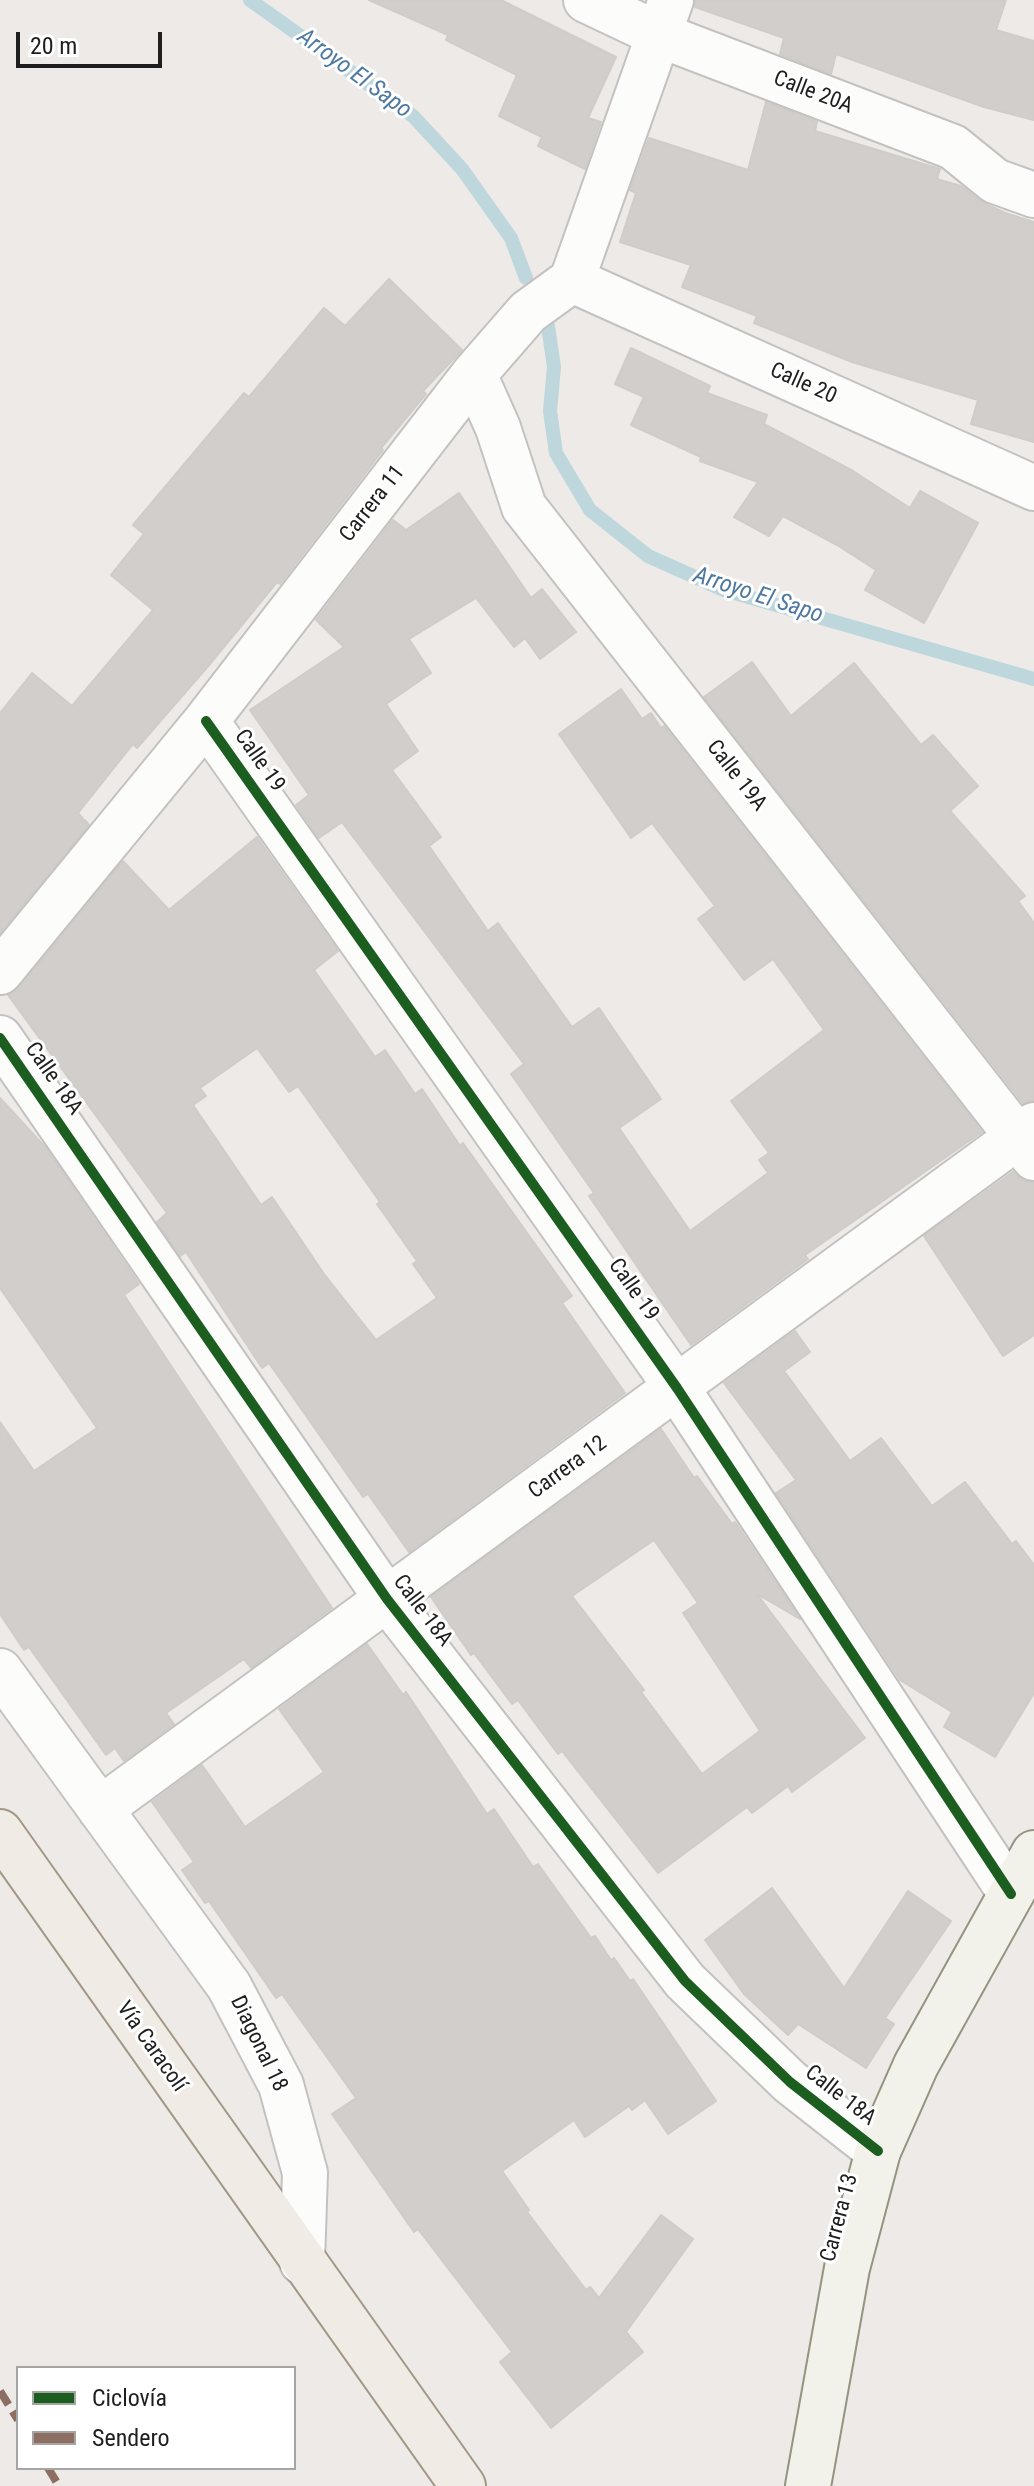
<!DOCTYPE html>
<meta charset="utf-8">
<style>
body{margin:0}
#map{position:relative;width:1034px;height:2486px;overflow:hidden;background:#edeae7;font-family:"Roboto Condensed",sans-serif}
canvas{display:block}
.legend{position:absolute;left:16px;top:2366px;width:280px;height:104px;box-sizing:border-box;background:#fff;border:2px solid #a5a5a5;margin:0;padding:10px 14px;list-style:none;font-size:24px;color:#1e1e1e}
.legend li{display:flex;align-items:center;gap:16px;height:40px}
.legend b{width:40px;border:2px solid #a5a5a5}
.scale{position:absolute;left:16px;top:32px;width:146px;height:36px;box-sizing:border-box;border:4px solid #1e1e1e;border-top:0;padding-left:10px;font-size:24px;line-height:28px;white-space:nowrap;color:#1e1e1e;-webkit-text-stroke:6px #fff;paint-order:stroke}
</style>
<div id="map">
<canvas width="1034" height="2486"></canvas>
<ul class="legend">
<li><b style="height:10px;background:#1b5e20"></b>Ciclovía</li>
<li><b style="height:10px;background:#8d6e63"></b>Sendero</li>
</ul>
<div class="scale">20 m</div>
</div>
<script>
const context = document.querySelector('canvas').getContext('2d');
context.lineJoin = 'round';
function toPath(rows) {
  const path = new Path2D();
  for (const r of rows) {
    path.moveTo(r[0], r[1]);
    for (let i = 2; i < r.length; i += 2) path.lineTo(r[i], r[i + 1]);
  }
  return path;
}
function strokePath(path, color, width, dash) {
  context.strokeStyle = color;
  context.lineWidth = width;
  context.lineCap = dash ? 'butt' : 'round';
  context.setLineDash(dash || []);
  context.stroke(path);
}
function fillPath(path, color) {
  context.fillStyle = color;
  context.fill(path, 'evenodd');
}
function write(font, color, halo, rows, align = 'center') {
  context.font = font + ' "Roboto Condensed",sans-serif';
  context.lineWidth = 6;
  context.setLineDash([]);
  context.textBaseline = 'middle';
  context.strokeStyle = halo;
  context.fillStyle = color;
  for (const [text, x, y, turn = 0] of rows) {
    context.save();
    context.translate(x, y);
    context.rotate((+turn || 0) * Math.PI / 180);
    context.textAlign = isNaN(turn) ? turn : align;
    if (halo) context.strokeText(text, 0, 0);
    context.fillText(text, 0, 0);
    context.restore();
  }
}
strokePath(toPath([
 [250,0,413,116,462,169,511,238,526,278],
 [548,326,554,367,550,411,556,453,590,510,648,556,724,590,1034,679]
]), '#bdd7dd', 14);
const building = toPath([
 [369,0,501,0,616,57,588,118,601,122,585,169,538,146,542,137,499,116,517,75,446,40,448,35,369,0],
 [695,0,1006,0,996,30,1034,41,1034,120,984,107,836,54,831,74,780,54,784,38,695,7,695,0],
 [766,102,817,122,815,131,940,169,937,179,961,186,980,201,1005,213,1034,222,1034,442,971,424,978,400,852,362,754,323,757,316,682,287,691,265,620,242,636,193,630,190,649,138,748,170,766,102],
 [389,279,462,350,423,391,426,394,381,448,383,450,280,584,277,582,210,664,137,748,133,744,78,813,83,819,79,824,85,820,89,825,0,933,0,713,32,673,72,706,153,610,111,575,144,534,133,525,244,393,249,397,324,308,345,326,389,279],
 [631,348,710,386,707,393,767,415,764,424,853,471,910,508,920,491,978,523,924,623,865,590,876,570,837,545,783,516,769,536,734,517,758,482,700,461,701,457,631,425,644,397,615,384,631,348],
 [459,493,531,598,542,589,576,632,540,659,525,638,514,647,476,598,409,639,431,673,386,704,418,751,392,770,441,837,429,846,488,931,498,923,572,1027,599,1008,661,1099,619,1128,690,1231,768,1173,759,1160,769,1153,731,1101,824,1030,773,959,744,980,698,919,715,906,652,823,631,838,559,734,621,689,642,719,651,713,661,728,664,726,982,1132,805,1255,808,1259,691,1345,589,1196,594,1193,511,1074,524,1064,342,822,319,838,296,805,309,795,250,710,344,647,316,620,393,520,406,530,459,493],
 [752,662,791,716,854,663,921,745,933,735,978,786,950,811,1025,896,1018,901,1034,923,1034,1100,1023,1103,704,697,752,662],
 [257,837,338,951,314,970,375,1057,385,1050,415,1094,422,1089,460,1146,463,1143,572,1296,562,1303,625,1393,409,1552,368,1494,363,1497,269,1363,262,1368,186,1252,180,1256,157,1222,167,1213,8,995,19,988,123,861,169,910,257,837],
 [257,1048,289,1092,298,1086,380,1202,377,1204,417,1261,413,1264,437,1298,376,1340,324,1274,272,1197,261,1205,193,1105,206,1096,200,1088,257,1048],
 [0,1098,46,1148,139,1284,124,1295,332,1608,251,1668,244,1659,166,1713,174,1724,124,1761,115,1748,106,1755,29,1647,24,1650,0,1614,0,1422,34,1471,97,1428,0,1288,0,1098],
 [1013,1172,1024,1181,1034,1182,1034,1335,1003,1356,924,1236,1013,1172],
 [795,1331,810,1352,784,1371,850,1461,881,1438,932,1506,965,1482,1012,1544,1016,1541,1034,1565,1034,1693,995,1757,944,1727,952,1712,900,1680,776,1493,796,1480,724,1383,795,1331],
 [661,1429,694,1478,697,1476,732,1524,735,1522,800,1619,757,1594,865,1738,792,1792,788,1786,752,1813,747,1807,658,1873,562,1751,558,1754,518,1700,512,1704,474,1653,471,1655,431,1597,661,1429],
 [654,1540,698,1603,683,1613,760,1731,702,1774,641,1692,644,1690,572,1596,654,1540],
 [367,1644,403,1695,406,1692,487,1814,494,1809,533,1867,538,1864,591,1938,595,1936,611,1960,614,1958,630,1981,633,1979,716,2101,668,2134,645,2100,632,2110,629,2106,585,2137,574,2120,502,2171,529,2210,527,2212,586,2290,590,2287,599,2298,661,2215,693,2239,626,2332,643,2352,551,2428,500,2362,512,2352,418,2229,414,2232,332,2114,356,2098,282,1994,276,1998,209,1901,205,1903,182,1870,194,1862,152,1802,202,1765,245,1827,324,1772,279,1709,367,1644],
 [772,1888,844,1988,908,1891,951,1921,885,2018,894,2024,866,2068,798,2024,788,2035,744,1994,705,1940,772,1888]
]);
fillPath(building, '#d2cecc');
strokePath(building, '#d0ccc8', 2);
const street = toPath([
 [586,0,660,35,953,147,995,181,1034,195],
 [572,280,1034,488],
 [474,374,498,428,524,507,1034,1158],
 [206,721,677,1388,1011,1894],
 [0,972,206,721,474,374,528,312,572,280,671,0],
 [0,1038,387,1599,685,1981,790,2082,878,2151],
 [0,1671,229,1986,281,2085,305,2173,302,2262],
 [100,1809,1034,1125]
]);
const secondary = toPath([
 [808,2486,847,2268,878,2151,916,2065,1034,1853]
]);
const primary = toPath([
 [0,1832,463,2486]
]);
strokePath(street, '#c4c2c1', 48);
strokePath(secondary, '#949480', 48);
strokePath(primary, '#a29785', 48);
strokePath(street, '#fcfcfb', 44);
strokePath(secondary, '#f3f2ea', 44);
strokePath(primary, '#f0ebe5', 44);
strokePath(toPath([
 [0,2391,18,2420],
 [48,2468,59,2486]
]), '#8d6e63', 8, [16, 8]);
strokePath(toPath([
 [206,721,677,1388,1011,1894],
 [0,1038,387,1599,685,1981,790,2082,878,2151]
]), '#1b5e20', 10);
write('22px', '#1e1e1e', '#fff', [
 ["Calle 20A",813,93,21],
 ["Calle 20",803,384,24],
 ["Carrera 11",373,504,-52],
 ["Calle 19",259,761,55],
 ["Calle 19A",736,776,52],
 ["Calle 18A",53,1079,55],
 ["Calle 19",633,1290,55],
 ["Carrera 12",568,1468,-36],
 ["Calle 18A",422,1611,53],
 ["Diagonal 18",258,2044,64],
 ["Vía Caracolí",151,2047,55],
 ["Calle 18A",840,2096,38],
 ["Carrera 13",840,2218,-75]
]);
write('italic 24px', '#4e79a0', '#fff', [
 ["Arroyo El Sapo",354,74,36],
 ["Arroyo El Sapo",758,596,18]
]);
</script>
